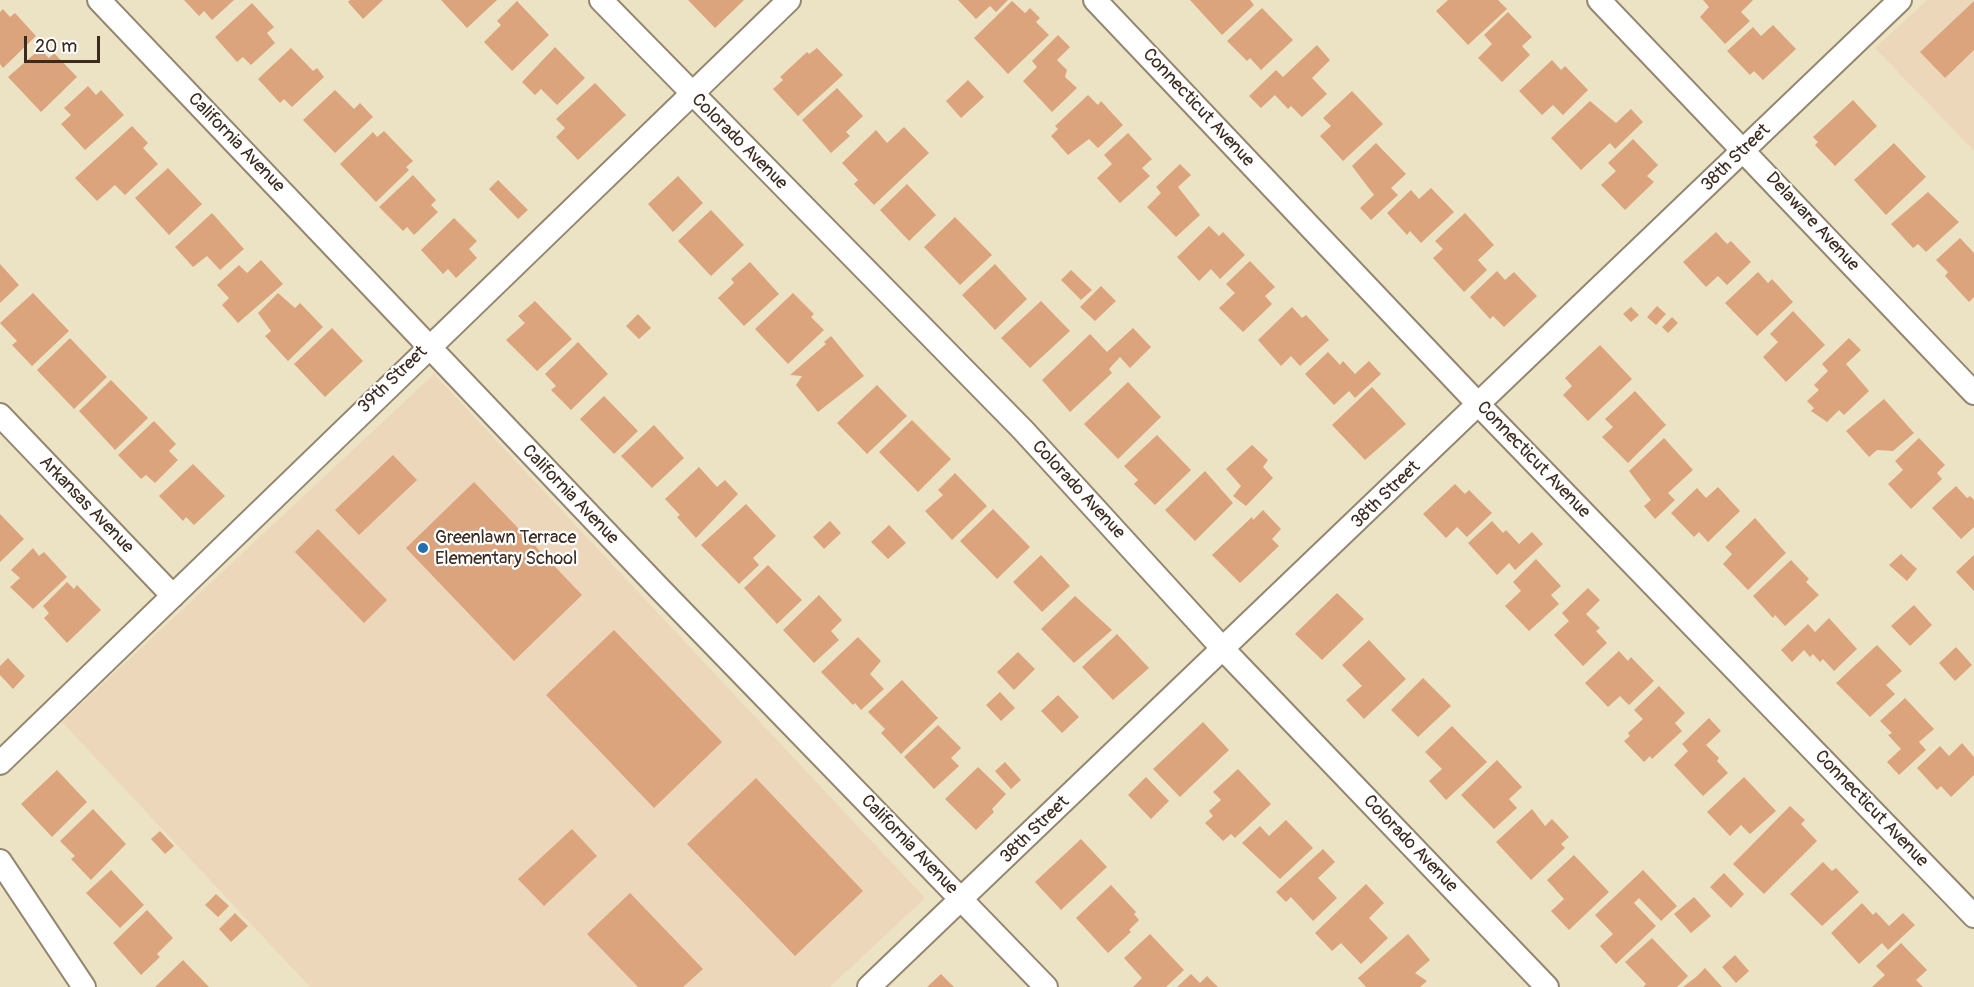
<!DOCTYPE html>
<style>
body{margin:0}
#map{position:relative;width:1974px;height:987px;overflow:hidden;background:#ece3c4;font-family:Pangolin,sans-serif}
canvas{display:block}
.scale{position:absolute;left:24px;top:36px;width:76px;height:27px;box-sizing:border-box;border:3px solid #3b2a1e;border-top:0;padding-left:8px;font-size:18px;line-height:21px;white-space:nowrap;color:#3b2a1e;-webkit-text-stroke:4px #fff;paint-order:stroke}
</style>
<div id="map">
<canvas width="1974" height="987"></canvas>
<div class="scale">20 m</div>
</div>
<script>
const context = document.querySelector('canvas').getContext('2d');
context.lineJoin = 'round';
function fillPath(path, color) {
  context.fillStyle = color;
  context.fill(path, 'evenodd');
}
function toPath(rows) {
  const path = new Path2D();
  for (const r of rows) {
    path.moveTo(r[0], r[1]);
    for (let i = 2; i < r.length; i += 2) path.lineTo(r[i], r[i + 1]);
  }
  return path;
}
function strokePath(path, color, width, dash) {
  context.strokeStyle = color;
  context.lineWidth = width;
  context.lineCap = dash ? 'butt' : 'round';
  context.setLineDash(dash || []);
  context.stroke(path);
}
function write(font, color, halo, rows, align = 'center') {
  context.font = font + ' Pangolin,sans-serif';
  context.lineWidth = 4.5;
  context.setLineDash([]);
  context.textBaseline = 'middle';
  context.strokeStyle = halo;
  context.fillStyle = color;
  for (const [text, x, y, turn = 0] of rows) {
    context.save();
    context.translate(x, y);
    context.rotate((+turn || 0) * Math.PI / 180);
    context.textAlign = isNaN(turn) ? turn : align;
    if (halo) context.strokeText(text, 0, 0);
    context.fillText(text, 0, 0);
    context.restore();
  }
}
fillPath(toPath([
 [1927,0,1974,0,1974,151,1875,48],
 [434,374,925,898,830,987,310,987,62,722]
]), '#edd7bb');
fillPath(toPath([
 [184,0,234,0,212,20,204,11,199,16],
 [350,0,383,0,363,19,348,2],
 [441,0,497,0,467,28],
 [688,0,744,0,715,28],
 [958,0,1008,0,996,12,990,6,976,19],
 [1190,0,1250,0,1254,5,1222,35],
 [1448,0,1498,0,1507,9,1468,45,1436,11],
 [1703,0,1753,0,1741,12,1750,21,1725,44,1700,17,1709,7],
 [517,1,549,35,512,71,484,42,501,25,497,21],
 [1012,1,1025,13,1030,8,1040,18,1036,22,1049,35,1008,74,974,38],
 [1974,1,1974,50,1945,78,1920,52],
 [252,3,274,27,267,33,275,43,251,65,243,57,237,62,215,37],
 [1262,8,1293,40,1261,70,1250,58,1247,61,1227,41],
 [3,9,10,17,15,13,36,36,3,68,0,64,0,12],
 [1508,12,1532,37,1522,46,1530,55,1502,82,1478,58,1492,44,1484,35],
 [1773,25,1796,49,1763,80,1754,71,1750,75,1727,51,1753,27,1761,36],
 [1058,35,1070,47,1057,60,1067,70,1065,77,1077,88,1052,112,1023,81,1037,67,1032,61],
 [1317,45,1330,60,1312,78,1327,94,1302,117,1291,106,1288,109,1275,95,1261,108,1249,96,1276,70,1283,77],
 [555,47,585,78,557,105,541,89,535,95,522,82],
 [291,48,313,71,317,68,324,77,292,107,284,99,280,103,258,79],
 [817,48,843,75,798,116,773,89,783,80,780,77,807,52,809,54],
 [40,49,49,58,54,53,77,77,41,112,8,77],
 [1552,60,1561,70,1565,66,1588,90,1563,115,1553,105,1542,115,1519,91],
 [968,80,984,97,961,118,946,101],
 [595,83,626,115,578,160,556,137,565,128,556,119],
 [88,86,96,95,101,90,124,115,85,150,61,124,71,115,64,108],
 [837,88,863,116,846,132,850,136,831,153,802,120],
 [335,90,354,109,360,103,373,117,335,153,303,120],
 [1352,91,1383,124,1343,161,1320,136,1331,126,1323,118],
 [1088,95,1098,105,1101,101,1123,125,1098,148,1089,139,1068,155,1051,136,1058,129,1055,126],
 [1853,100,1877,126,1835,166,1815,145,1818,142,1813,137],
 [1590,101,1616,123,1631,109,1643,122,1615,149,1610,143,1581,170,1551,138],
 [132,126,148,143,143,148,158,164,125,195,115,185,97,201,75,178],
 [904,127,929,153,874,205,854,184,858,180,842,163,876,130,887,143],
 [384,131,413,161,406,167,409,170,376,202,340,164,373,132,377,137],
 [1128,133,1152,159,1142,168,1150,176,1120,203,1097,178,1112,164,1104,155],
 [1633,139,1658,165,1647,176,1654,182,1625,210,1601,185,1616,171,1608,163],
 [1376,143,1406,174,1391,188,1398,195,1371,220,1360,208,1374,195,1352,166],
 [1894,143,1926,177,1886,215,1854,180],
 [1180,164,1191,175,1178,187,1200,215,1176,237,1147,207,1161,193,1156,187],
 [168,168,202,204,169,235,135,198],
 [413,175,436,200,431,205,438,212,414,235,407,227,403,231,379,207],
 [678,176,703,203,673,232,648,204],
 [498,180,528,210,518,219,489,189],
 [907,184,936,215,909,241,880,210],
 [1431,188,1454,212,1421,243,1410,231,1407,235,1387,213,1411,190,1419,199],
 [1928,192,1959,222,1926,252,1918,244,1913,248,1891,224],
 [711,210,744,245,711,276,678,241],
 [212,213,244,249,220,270,207,256,193,267,175,247],
 [1465,213,1494,245,1478,260,1487,270,1464,292,1433,258,1443,249,1435,241],
 [955,217,992,255,960,285,924,247],
 [454,218,477,241,469,249,477,258,456,278,448,269,443,274,421,250],
 [1209,226,1219,236,1223,232,1245,255,1220,279,1211,269,1199,281,1177,257],
 [1716,232,1727,244,1731,241,1751,262,1727,285,1718,276,1706,287,1683,262],
 [1960,238,1974,253,1974,297,1969,302,1945,276,1948,272,1936,260],
 [261,260,283,284,238,323,222,305,229,298,217,285,239,265,247,273],
 [1250,261,1275,287,1265,296,1272,304,1243,332,1219,308,1235,293,1226,284],
 [750,262,779,294,744,326,718,298,734,283,731,279],
 [0,264,19,285,0,303],
 [995,264,1027,299,995,330,962,295],
 [1071,270,1092,290,1081,300,1061,280],
 [1497,271,1505,280,1514,272,1537,296,1504,327,1493,316,1490,319,1470,297],
 [1758,272,1768,283,1772,279,1793,302,1757,336,1725,303],
 [1101,286,1116,301,1095,321,1080,307],
 [33,293,69,331,32,366,12,345,17,341,0,323],
 [278,293,295,308,300,303,323,327,288,361,265,336,271,331,258,313],
 [793,293,814,314,811,317,824,330,788,364,755,329],
 [535,301,572,339,537,371,506,340,525,323,518,316],
 [1041,301,1070,331,1030,368,1001,338],
 [1657,306,1666,314,1656,325,1647,317],
 [1292,307,1302,318,1306,315,1329,340,1300,366,1291,356,1281,366,1258,340],
 [1631,307,1639,315,1631,322,1623,314],
 [1793,311,1825,345,1786,382,1763,357,1778,342,1770,334],
 [638,314,651,328,639,339,626,326],
 [1672,317,1678,323,1668,333,1662,327],
 [332,328,363,361,325,397,294,364],
 [1133,328,1151,347,1130,368,1120,357,1109,369,1112,373,1070,412,1042,380,1090,334,1107,352],
 [831,336,864,376,818,412,796,385,802,376,790,375,826,344,824,342],
 [70,338,107,377,74,409,37,370],
 [1849,338,1861,350,1846,364,1869,391,1844,415,1839,410,1827,422,1811,411,1814,408,1807,401,1819,390,1814,385,1828,371,1822,364],
 [578,342,608,374,571,410,551,390,556,386,545,374],
 [1600,345,1632,379,1588,421,1563,395,1572,386,1565,378],
 [1328,352,1340,365,1343,361,1355,374,1369,361,1381,374,1355,398,1349,391,1334,405,1305,374],
 [111,380,148,418,115,450,79,411],
 [1128,382,1161,417,1118,459,1084,424],
 [877,385,907,416,867,454,837,423],
 [1372,387,1406,424,1365,460,1332,425],
 [1635,391,1666,425,1628,463,1602,437,1613,427,1605,419],
 [604,396,638,431,614,454,580,419],
 [1884,399,1914,433,1893,451,1877,450,1869,457,1846,431],
 [912,420,951,459,918,492,879,452],
 [154,421,176,444,169,451,178,460,155,483,146,475,141,479,118,455],
 [654,425,684,458,652,488,621,456],
 [1157,435,1191,470,1155,505,1134,484,1138,480,1124,466],
 [1664,438,1693,470,1668,493,1675,500,1655,519,1644,506,1651,500,1629,471],
 [1919,438,1945,465,1937,473,1942,479,1911,509,1888,484,1903,470,1895,461],
 [1252,445,1268,460,1263,467,1273,478,1246,506,1233,496,1241,486,1226,469],
 [393,455,417,480,359,535,335,510],
 [193,464,225,496,194,525,186,517,183,521,159,496],
 [699,467,717,487,725,480,738,494,696,538,677,517,680,515,665,499],
 [1205,471,1233,503,1195,541,1165,510],
 [955,473,987,506,952,540,925,511,943,495,938,490],
 [474,482,582,595,514,661,406,548],
 [1455,484,1465,494,1469,490,1492,513,1467,537,1457,527,1446,538,1423,514],
 [1956,486,1967,498,1970,496,1974,500,1974,527,1961,539,1932,508],
 [1718,487,1740,511,1708,542,1699,532,1694,537,1671,513,1697,488,1706,498],
 [746,504,776,536,753,558,759,565,739,584,701,545],
 [993,509,1030,547,997,579,960,541],
 [1263,510,1281,529,1272,539,1279,546,1240,583,1212,555,1252,517,1253,520],
 [0,514,24,539,0,562],
 [1755,518,1786,553,1748,590,1723,564,1732,554,1725,547],
 [830,521,841,533,824,549,813,537],
 [1492,521,1503,533,1506,530,1519,544,1532,532,1543,544,1515,570,1509,563,1497,575,1468,543],
 [889,525,906,543,888,559,871,542],
 [318,529,387,600,364,623,295,552],
 [33,548,39,556,44,552,67,577,33,609,10,587,20,578,11,570],
 [1901,554,1917,569,1907,581,1889,565],
 [1041,555,1070,586,1042,612,1013,582],
 [1974,555,1974,591,1956,572],
 [1536,559,1561,586,1551,595,1559,604,1529,631,1505,606,1521,591,1513,582],
 [1791,560,1809,579,1806,582,1819,595,1785,626,1775,615,1773,618,1753,596],
 [768,565,802,600,777,624,744,588],
 [67,582,74,589,77,585,101,610,67,643,44,618,49,613,43,606],
 [1588,588,1600,600,1586,614,1600,628,1596,631,1607,643,1583,666,1554,635,1569,621,1562,613],
 [1337,593,1364,619,1322,660,1295,634],
 [819,595,842,620,831,631,839,640,814,663,783,630],
 [1075,596,1112,630,1074,663,1041,629],
 [1914,605,1932,625,1910,646,1891,626],
 [1829,618,1857,649,1834,671,1823,659,1820,662,1813,654,1810,657,1804,650,1792,662,1781,650,1808,624,1815,632],
 [614,630,722,742,654,808,546,695],
 [1117,634,1149,668,1113,700,1082,667],
 [858,637,881,661,870,674,884,689,861,710,855,703,853,705,821,672],
 [1369,640,1406,679,1364,719,1346,700,1362,686,1342,665],
 [1877,645,1902,671,1886,685,1895,694,1870,717,1836,683],
 [1956,647,1972,665,1955,681,1939,663],
 [1619,651,1628,661,1631,657,1654,681,1629,705,1620,696,1608,707,1585,683],
 [1018,652,1035,669,1014,690,997,672],
 [8,658,25,676,13,689,0,675,0,666],
 [1423,678,1451,706,1418,737,1391,710],
 [902,680,938,718,901,754,881,733,885,729,868,712],
 [1659,686,1685,713,1675,723,1682,731,1652,759,1650,756,1644,762,1624,741,1630,736,1628,733,1643,719,1634,710],
 [1000,692,1015,708,1001,721,986,705],
 [1058,695,1079,717,1062,733,1041,711],
 [1905,698,1934,729,1919,742,1926,750,1899,775,1887,762,1901,749,1888,735,1892,733,1880,721],
 [1709,718,1721,731,1706,745,1719,758,1717,761,1728,773,1703,796,1674,765,1688,751,1682,744],
 [1203,722,1229,750,1180,797,1153,769],
 [938,725,961,748,951,758,959,766,934,789,904,757],
 [1452,726,1487,762,1446,800,1429,781,1442,769,1425,752],
 [1962,743,1974,757,1974,775,1951,797,1941,786,1937,790,1917,768,1940,746,1949,756],
 [1497,760,1522,787,1509,799,1517,808,1494,829,1461,795],
 [1005,762,1021,780,1011,789,995,771],
 [978,767,1006,794,992,809,994,812,976,830,945,799],
 [1238,769,1271,804,1235,838,1231,834,1223,841,1205,823,1213,816,1209,811,1221,800,1213,792],
 [57,770,87,802,52,837,21,804],
 [1146,777,1169,801,1151,819,1128,795],
 [1744,777,1776,811,1750,834,1741,825,1730,836,1707,812],
 [756,778,863,891,795,956,687,844],
 [1790,806,1805,820,1801,824,1817,841,1764,894,1733,864],
 [93,809,126,844,91,880,71,859,75,856,60,841],
 [1532,809,1545,826,1552,819,1569,837,1561,844,1565,848,1531,880,1496,842],
 [1286,820,1313,848,1280,879,1242,843,1260,826,1269,836],
 [572,829,597,856,544,906,518,879],
 [160,831,174,846,165,854,151,839],
 [1081,839,1107,867,1061,910,1035,882],
 [1323,849,1335,862,1318,878,1337,898,1313,921,1291,897,1286,902,1276,892],
 [1574,855,1609,892,1569,930,1551,911,1564,899,1547,880],
 [1823,862,1832,871,1836,868,1859,892,1822,926,1790,894],
 [111,870,144,905,120,928,86,893],
 [1643,870,1677,906,1661,921,1639,898,1634,903,1656,926,1616,964,1600,946,1613,934,1595,915],
 [1724,873,1744,894,1731,908,1710,887],
 [1366,884,1384,903,1369,918,1388,938,1361,964,1341,943,1332,951,1315,933],
 [1111,885,1136,912,1134,914,1139,920,1129,930,1131,932,1108,953,1076,918],
 [630,893,703,969,683,987,638,987,587,934],
 [216,894,229,906,218,917,205,905],
 [1694,897,1711,916,1691,933,1674,914],
 [1862,903,1873,915,1876,912,1889,926,1903,913,1915,925,1888,950,1882,943,1859,964,1831,933],
 [147,910,173,938,157,954,160,957,141,975,113,943],
 [235,913,248,926,231,942,219,929],
 [1150,934,1184,970,1166,987,1133,987,1142,978,1124,958],
 [1408,934,1430,960,1415,973,1427,981,1420,987,1366,987,1358,978],
 [1652,938,1688,976,1677,987,1643,987,1646,984,1625,962],
 [1901,943,1927,970,1916,980,1923,987,1872,987,1885,975,1876,966],
 [1735,955,1749,971,1736,983,1722,967],
 [183,960,209,987,155,987],
 [1705,968,1722,987,1683,987,1696,977],
 [941,974,954,987,927,987],
 [1191,974,1200,983,1207,976,1218,987,1177,987]
]), '#dca47c');
const minor = toPath([
 [99,0,660,589,1046,987],
 [601,0,1023,430,1224,650,1547,987],
 [1095,0,1480,406,1974,916],
 [1599,0,1974,393],
 [0,415,173,596],
 [0,763,789,0],
 [0,861,84,987],
 [869,987,1900,0]
]);
strokePath(minor, '#948671', 26);
strokePath(minor, '#fff', 22);
for (const [x, y, r, color] of [
 [423,548,6,"#1f6fb2"]
]) {
  const dot = new Path2D();
  dot.arc(x, y, r, 0, 2 * Math.PI);
  context.fillStyle = color;
  context.fill(dot);
  strokePath(dot, '#fff', 2);
}
write('18px', '#3b2a1e', '#fff', [
 ["Connecticut Avenue",1198,108,47],
 ["Colorado Avenue",739,142,45],
 ["California Avenue",236,143,46],
 ["38th Street",1736,158,-44],
 ["Delaware Avenue",1812,222,47],
 ["39th Street",393,380,-44],
 ["Connecticut Avenue",1533,460,46],
 ["Colorado Avenue",1078,490,47],
 ["California Avenue",570,495,46],
 ["38th Street",1386,495,-44],
 ["Arkansas Avenue",86,505,46],
 ["Connecticut Avenue",1871,809,46],
 ["38th Street",1035,830,-44],
 ["Colorado Avenue",1410,844,46],
 ["California Avenue",909,845,46]
]);
write('18px', '#3b2a1e', '#fff', [
 ["Greenlawn Terrace",435,538],
 ["Elementary School",435,559]
], 'left');
</script>
